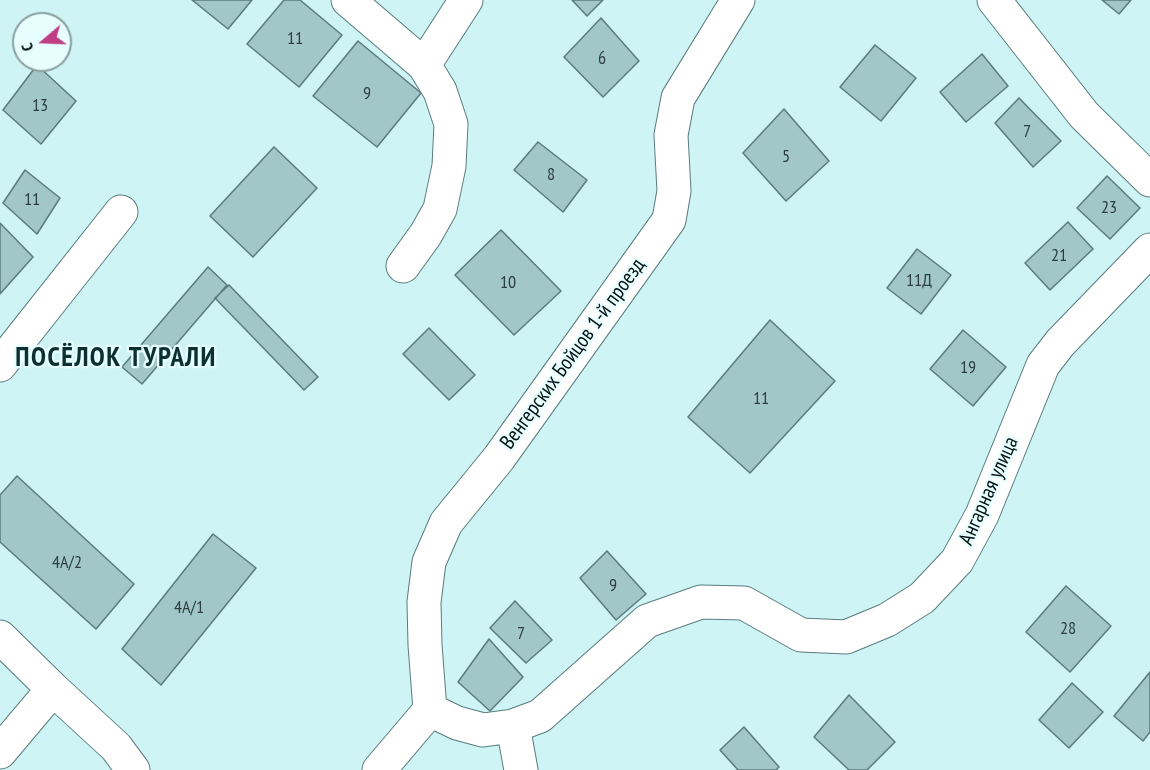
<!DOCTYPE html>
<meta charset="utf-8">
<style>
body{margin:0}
#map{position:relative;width:1150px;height:770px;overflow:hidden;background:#cef4f6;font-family:"PT Sans Narrow",sans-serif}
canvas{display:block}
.north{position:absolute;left:12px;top:12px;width:60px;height:60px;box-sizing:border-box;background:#e7feff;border:2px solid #8c9fa0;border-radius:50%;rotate:251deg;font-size:16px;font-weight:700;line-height:24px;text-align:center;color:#041011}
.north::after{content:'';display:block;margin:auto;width:21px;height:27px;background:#c03e85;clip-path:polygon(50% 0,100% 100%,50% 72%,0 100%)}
</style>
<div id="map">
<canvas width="1150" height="770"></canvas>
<div class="north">С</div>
</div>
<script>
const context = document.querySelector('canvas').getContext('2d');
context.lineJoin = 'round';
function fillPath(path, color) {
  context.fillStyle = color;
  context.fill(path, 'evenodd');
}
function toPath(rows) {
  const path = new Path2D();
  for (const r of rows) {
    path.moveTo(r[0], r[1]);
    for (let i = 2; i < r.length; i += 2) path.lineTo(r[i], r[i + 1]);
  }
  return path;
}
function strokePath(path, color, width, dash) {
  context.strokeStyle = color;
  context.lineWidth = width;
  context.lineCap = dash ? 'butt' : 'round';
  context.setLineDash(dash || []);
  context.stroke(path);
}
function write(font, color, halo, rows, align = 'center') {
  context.font = font + ' "PT Sans Narrow",sans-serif';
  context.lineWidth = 4.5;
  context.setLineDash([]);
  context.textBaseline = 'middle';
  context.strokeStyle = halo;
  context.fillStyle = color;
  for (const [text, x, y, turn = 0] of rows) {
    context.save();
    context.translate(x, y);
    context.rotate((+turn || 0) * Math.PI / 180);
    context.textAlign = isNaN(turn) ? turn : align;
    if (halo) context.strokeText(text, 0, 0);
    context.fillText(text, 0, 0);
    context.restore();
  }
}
const building = toPath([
 [192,0,252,0,228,29,192,0],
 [284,0,300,0,342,35,299,87,247,44,284,0],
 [572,0,603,0,587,16,572,0],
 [1102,0,1131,0,1119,14,1102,0],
 [601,18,639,61,603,97,564,57,601,18],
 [358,41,421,93,377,147,313,96,358,41],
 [875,45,916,78,881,121,840,87,875,45],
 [982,54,1008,86,966,122,940,92,982,54],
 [37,65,76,101,41,144,3,110,37,65],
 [1019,98,1061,141,1033,167,995,123,1019,98],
 [784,109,829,161,786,201,743,153,784,109],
 [538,142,587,180,563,212,514,170,538,142],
 [274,147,317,188,253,257,210,216,274,147],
 [25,170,60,198,37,234,3,203,25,170],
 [1107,176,1140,208,1110,239,1077,208,1107,176],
 [1068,222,1093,249,1050,290,1025,263,1068,222],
 [0,223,33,257,0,294,0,223],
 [501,230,561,291,514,335,455,275,501,230],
 [917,249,951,275,921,314,887,288,917,249],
 [208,267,227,285,142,384,122,367,208,267],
 [229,285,318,377,304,390,215,298,229,285],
 [770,320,835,381,750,473,688,417,770,320],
 [429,328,475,375,449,400,403,354,429,328],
 [963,330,1006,367,973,406,930,369,963,330],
 [17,476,134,584,96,629,0,542,0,495,17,476],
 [213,534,256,568,161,685,122,649,213,534],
 [607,551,646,594,616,620,580,578,607,551],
 [1066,586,1111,626,1070,672,1026,632,1066,586],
 [515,601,552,640,526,663,490,628,515,601],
 [489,639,523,677,490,711,458,682,489,639],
 [1150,672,1150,732,1143,741,1114,716,1150,672],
 [1072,683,1103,712,1069,748,1039,720,1072,683],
 [849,695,895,742,867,770,849,770,814,737,849,695],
 [744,727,779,767,776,770,738,770,720,750,744,727]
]);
fillPath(building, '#a2c7c9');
strokePath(building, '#5a7c7e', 1.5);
const minor = toPath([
 [348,0,424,65,440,91,451,124,449,166,440,209,426,234,403,266],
 [994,0,1084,115,1150,180],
 [424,65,466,0],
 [0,365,121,212],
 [0,637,53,689,116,747,133,770],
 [430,710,425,645,424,602,429,562,446,523,499,458,669,220,674,191,671,135,678,98,738,0],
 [513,726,521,770],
 [0,752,53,689],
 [379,770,430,710,457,723,483,730,513,726,540,716,647,621,701,602,744,603,801,635,846,637,887,620,922,598,957,561,982,515,1043,365,1060,343,1150,250]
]);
strokePath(minor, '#597c7d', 35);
strokePath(minor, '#fff', 33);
write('18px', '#2c3e3f', null, [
 ["11",295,39],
 ["6",602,59],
 ["9",367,94],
 ["13",40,106],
 ["7",1027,132],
 ["5",786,157],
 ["8",551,175],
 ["11",32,200],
 ["23",1109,208],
 ["21",1059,256],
 ["11Д",919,281],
 ["10",508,283],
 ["19",968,368],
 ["11",761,399],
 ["4А/2",67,563],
 ["9",613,586],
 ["4А/1",189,608],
 ["28",1068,629],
 ["7",521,634]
]);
write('21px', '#041011', '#e7feff', [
 ["Венгерских Бойцов 1-й проезд",573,354,-54],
 ["Ангарная улица",989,491,-66]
]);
context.letterSpacing = '1.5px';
write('bold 27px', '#0c2f31', '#e7feff', [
 ["ПОСЁЛОК ТУРАЛИ",116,358]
]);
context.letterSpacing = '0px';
</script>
